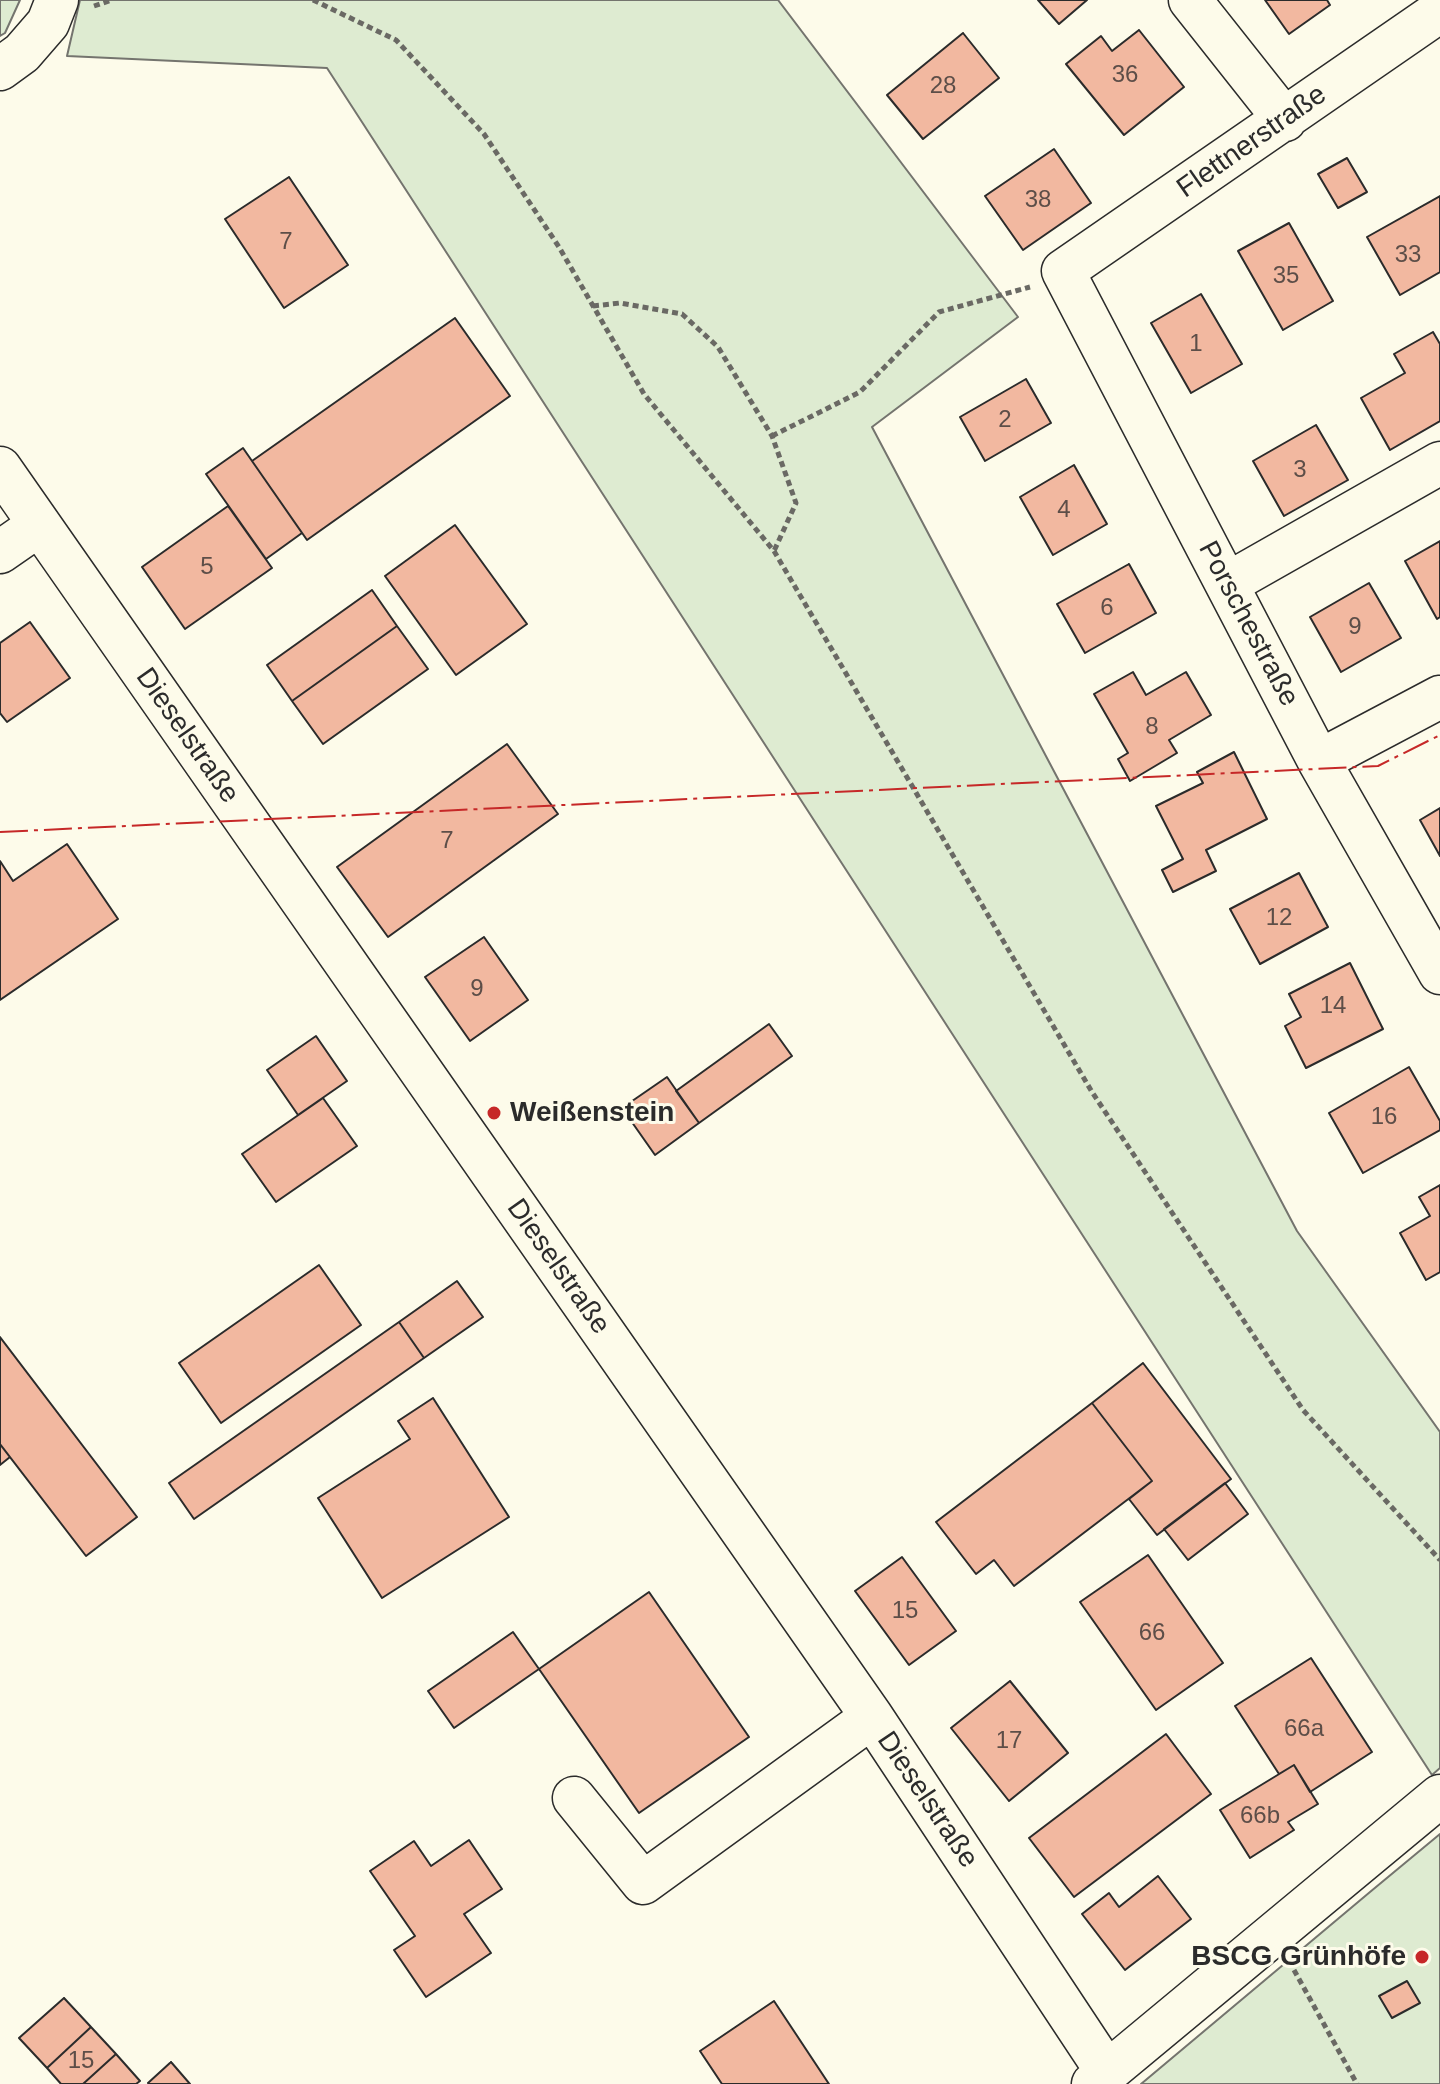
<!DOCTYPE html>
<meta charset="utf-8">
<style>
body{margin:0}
canvas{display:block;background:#fdfbea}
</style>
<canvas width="1440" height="2084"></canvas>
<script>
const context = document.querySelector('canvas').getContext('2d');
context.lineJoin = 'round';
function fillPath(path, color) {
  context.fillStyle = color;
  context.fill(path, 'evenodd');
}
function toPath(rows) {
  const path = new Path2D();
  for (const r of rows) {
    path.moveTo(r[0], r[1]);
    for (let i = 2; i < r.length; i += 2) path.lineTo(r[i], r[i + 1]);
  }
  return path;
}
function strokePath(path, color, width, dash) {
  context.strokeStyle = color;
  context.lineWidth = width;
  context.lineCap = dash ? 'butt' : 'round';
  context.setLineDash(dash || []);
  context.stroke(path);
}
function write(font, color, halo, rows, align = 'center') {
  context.font = font + ' Arial,sans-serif';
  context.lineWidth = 6;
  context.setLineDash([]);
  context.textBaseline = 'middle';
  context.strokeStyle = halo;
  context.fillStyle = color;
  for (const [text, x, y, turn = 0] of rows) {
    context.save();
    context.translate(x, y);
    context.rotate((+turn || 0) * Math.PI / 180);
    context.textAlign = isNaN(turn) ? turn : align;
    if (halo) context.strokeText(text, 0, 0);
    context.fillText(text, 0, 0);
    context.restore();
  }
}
const green = toPath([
 [0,0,20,0,5,33,0,36,0,0],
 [80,0,778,0,1018,317,872,427,1297,1231,1440,1432,1440,1768,1432,1775,327,68,67,56,80,0],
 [1440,1834,1440,2084,1141,2084,1370,1892,1440,1834]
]);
fillPath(green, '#deebd1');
strokePath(green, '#74746e', 2);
const building = toPath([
 [1038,0,1087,0,1059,24,1038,0],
 [1265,0,1327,0,1330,5,1289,34,1265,0],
 [1139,30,1184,87,1124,135,1066,64,1101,36,1112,51,1139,30],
 [963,33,999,78,923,139,887,95,963,33],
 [1054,149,1091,203,1023,250,985,196,1054,149],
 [1347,158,1367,192,1338,208,1318,174,1347,158],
 [289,177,348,265,284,308,225,219,289,177],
 [1440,196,1440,272,1400,295,1367,237,1440,196],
 [1289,223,1333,301,1283,330,1238,251,1289,223],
 [1201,294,1242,364,1191,393,1151,323,1201,294],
 [455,318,510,396,307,540,252,461,455,318],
 [1433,332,1440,344,1440,421,1390,450,1361,398,1405,373,1394,354,1433,332],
 [1026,379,1051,423,985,461,960,417,1026,379],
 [1316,425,1348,480,1284,516,1253,461,1316,425],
 [243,448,302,533,266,559,206,474,243,448],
 [1074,465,1107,524,1053,555,1020,497,1074,465],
 [228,506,272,568,185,629,142,567,228,506],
 [455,525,527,624,456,675,385,576,455,525],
 [1440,541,1440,617,1437,619,1405,561,1440,541],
 [1129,564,1156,613,1085,653,1057,604,1129,564],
 [1369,583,1401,638,1341,672,1310,617,1369,583],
 [372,590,397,626,292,701,267,665,372,590],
 [30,622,70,678,7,722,0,713,0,643,30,622],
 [397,626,428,669,323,744,292,701,397,626],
 [1133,672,1146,695,1186,672,1211,715,1169,740,1177,753,1130,781,1118,759,1128,753,1094,694,1133,672],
 [507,744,558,814,388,937,337,867,507,744],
 [1234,752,1267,819,1206,850,1216,871,1173,892,1162,870,1183,859,1156,806,1203,783,1197,772,1234,752],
 [1440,808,1440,856,1420,820,1440,808],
 [67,844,118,919,0,1000,0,861,13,881,67,844],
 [1299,873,1328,927,1260,964,1230,909,1299,873],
 [484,937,528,1000,470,1041,425,977,484,937],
 [1350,963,1383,1029,1306,1068,1285,1026,1301,1017,1289,994,1350,963],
 [769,1024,792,1056,699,1123,676,1091,769,1024],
 [316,1036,347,1081,298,1115,267,1070,316,1036],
 [1409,1067,1440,1121,1440,1130,1363,1173,1329,1113,1409,1067],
 [667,1077,699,1123,655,1155,622,1108,667,1077],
 [323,1098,357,1146,276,1202,242,1154,323,1098],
 [1440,1185,1440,1272,1426,1280,1400,1233,1430,1216,1419,1197,1440,1185],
 [319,1265,361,1325,221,1423,179,1363,319,1265],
 [457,1281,483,1317,424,1358,399,1322,457,1281],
 [399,1322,424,1358,194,1519,169,1483,399,1322],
 [0,1337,137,1517,86,1556,0,1444,0,1337],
 [1143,1363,1231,1479,1157,1535,1129,1499,1152,1481,1092,1403,1143,1363],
 [433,1398,509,1517,382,1598,318,1498,410,1439,398,1421,433,1398],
 [1092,1403,1152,1481,1014,1586,994,1560,976,1574,936,1522,1092,1403],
 [0,1444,10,1457,0,1465,0,1444],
 [1225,1483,1248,1514,1188,1560,1164,1529,1225,1483],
 [1148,1555,1223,1663,1156,1710,1080,1602,1148,1555],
 [902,1557,956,1631,909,1665,855,1591,902,1557],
 [649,1592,749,1737,639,1813,539,1669,649,1592],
 [513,1632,539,1669,454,1728,428,1691,513,1632],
 [1311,1658,1372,1752,1310,1792,1294,1765,1279,1774,1235,1706,1311,1658],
 [1010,1681,1068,1753,1009,1801,951,1728,1010,1681],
 [1166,1734,1211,1794,1074,1897,1029,1838,1166,1734],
 [1294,1765,1318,1804,1288,1822,1294,1830,1250,1858,1220,1810,1294,1765],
 [469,1840,502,1889,464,1914,491,1953,426,1997,394,1950,415,1936,370,1871,414,1841,431,1866,469,1840],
 [1158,1876,1191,1919,1125,1970,1082,1914,1109,1893,1119,1907,1158,1876],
 [1407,1981,1420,2003,1392,2018,1379,1996,1407,1981],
 [64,1998,91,2027,47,2068,19,2038,64,1998],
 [774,2001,829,2084,722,2084,700,2051,774,2001],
 [91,2027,116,2054,83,2084,61,2084,47,2068,91,2027],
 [116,2054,140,2081,136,2084,83,2084,116,2054],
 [171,2062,190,2084,149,2084,148,2083,171,2062]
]);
fillPath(building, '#f2b8a0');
strokePath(building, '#2b2b2b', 2);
const minor = toPath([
 [1190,0,1285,120],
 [1440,11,1063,271,1319,761,1440,973],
 [0,69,22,53,48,23,57,0],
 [0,468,872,1717,1107,2072],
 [0,552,39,525],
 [1227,584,1440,463],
 [1319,761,1440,697],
 [574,1798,643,1883,872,1717],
 [1093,2084,1440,1796]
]);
strokePath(minor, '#2b2b2b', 45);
strokePath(toPath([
 [313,0,396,40,484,134,559,247,644,394,774,551,1092,1092,1303,1410,1440,1560],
 [94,6,112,0],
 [593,306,620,303,682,314,718,347,772,436,796,503,774,551],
 [772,436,860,392,939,312,1030,287],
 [1294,1970,1357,2084]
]), '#6a6964', 5, [6, 4]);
strokePath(minor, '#fdfbea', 42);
strokePath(toPath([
 [0,832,1378,766,1440,735]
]), '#c62828', 2, [28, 6, 4, 6]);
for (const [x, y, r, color] of [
 [494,1113,8,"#c62828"],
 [1422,1957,8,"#c62828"]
]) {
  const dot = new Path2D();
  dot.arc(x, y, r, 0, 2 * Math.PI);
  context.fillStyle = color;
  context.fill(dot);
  strokePath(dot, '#fdfbea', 3);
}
write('24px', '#5d4e48', null, [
 ["36",1125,75],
 ["28",943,86],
 ["38",1038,200],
 ["7",286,242],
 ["33",1408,255],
 ["35",1286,276],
 ["1",1196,344],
 ["2",1005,420],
 ["3",1300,470],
 ["4",1064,510],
 ["5",207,567],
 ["6",1107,608],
 ["9",1355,627],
 ["8",1152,727],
 ["7",447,841],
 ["12",1279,918],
 ["9",477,989],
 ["14",1333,1006],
 ["16",1384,1117],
 ["15",905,1611],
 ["66",1152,1633],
 ["66a",1304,1729],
 ["17",1009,1741],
 ["66b",1260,1816],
 ["15",81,2061]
]);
write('28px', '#2b2b2b', '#fdfbea', [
 ["Flettnerstraße",1252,142,-35],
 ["Porschestraße",1248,624,62],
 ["Dieselstraße",187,736,55],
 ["Dieselstraße",558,1267,55],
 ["Dieselstraße",927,1800,56]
]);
write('bold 28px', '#2b2b2b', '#fdfbea', [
 ["Weißenstein",510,1113],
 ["BSCG Grünhöfe",1406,1957,"right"]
], 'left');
</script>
